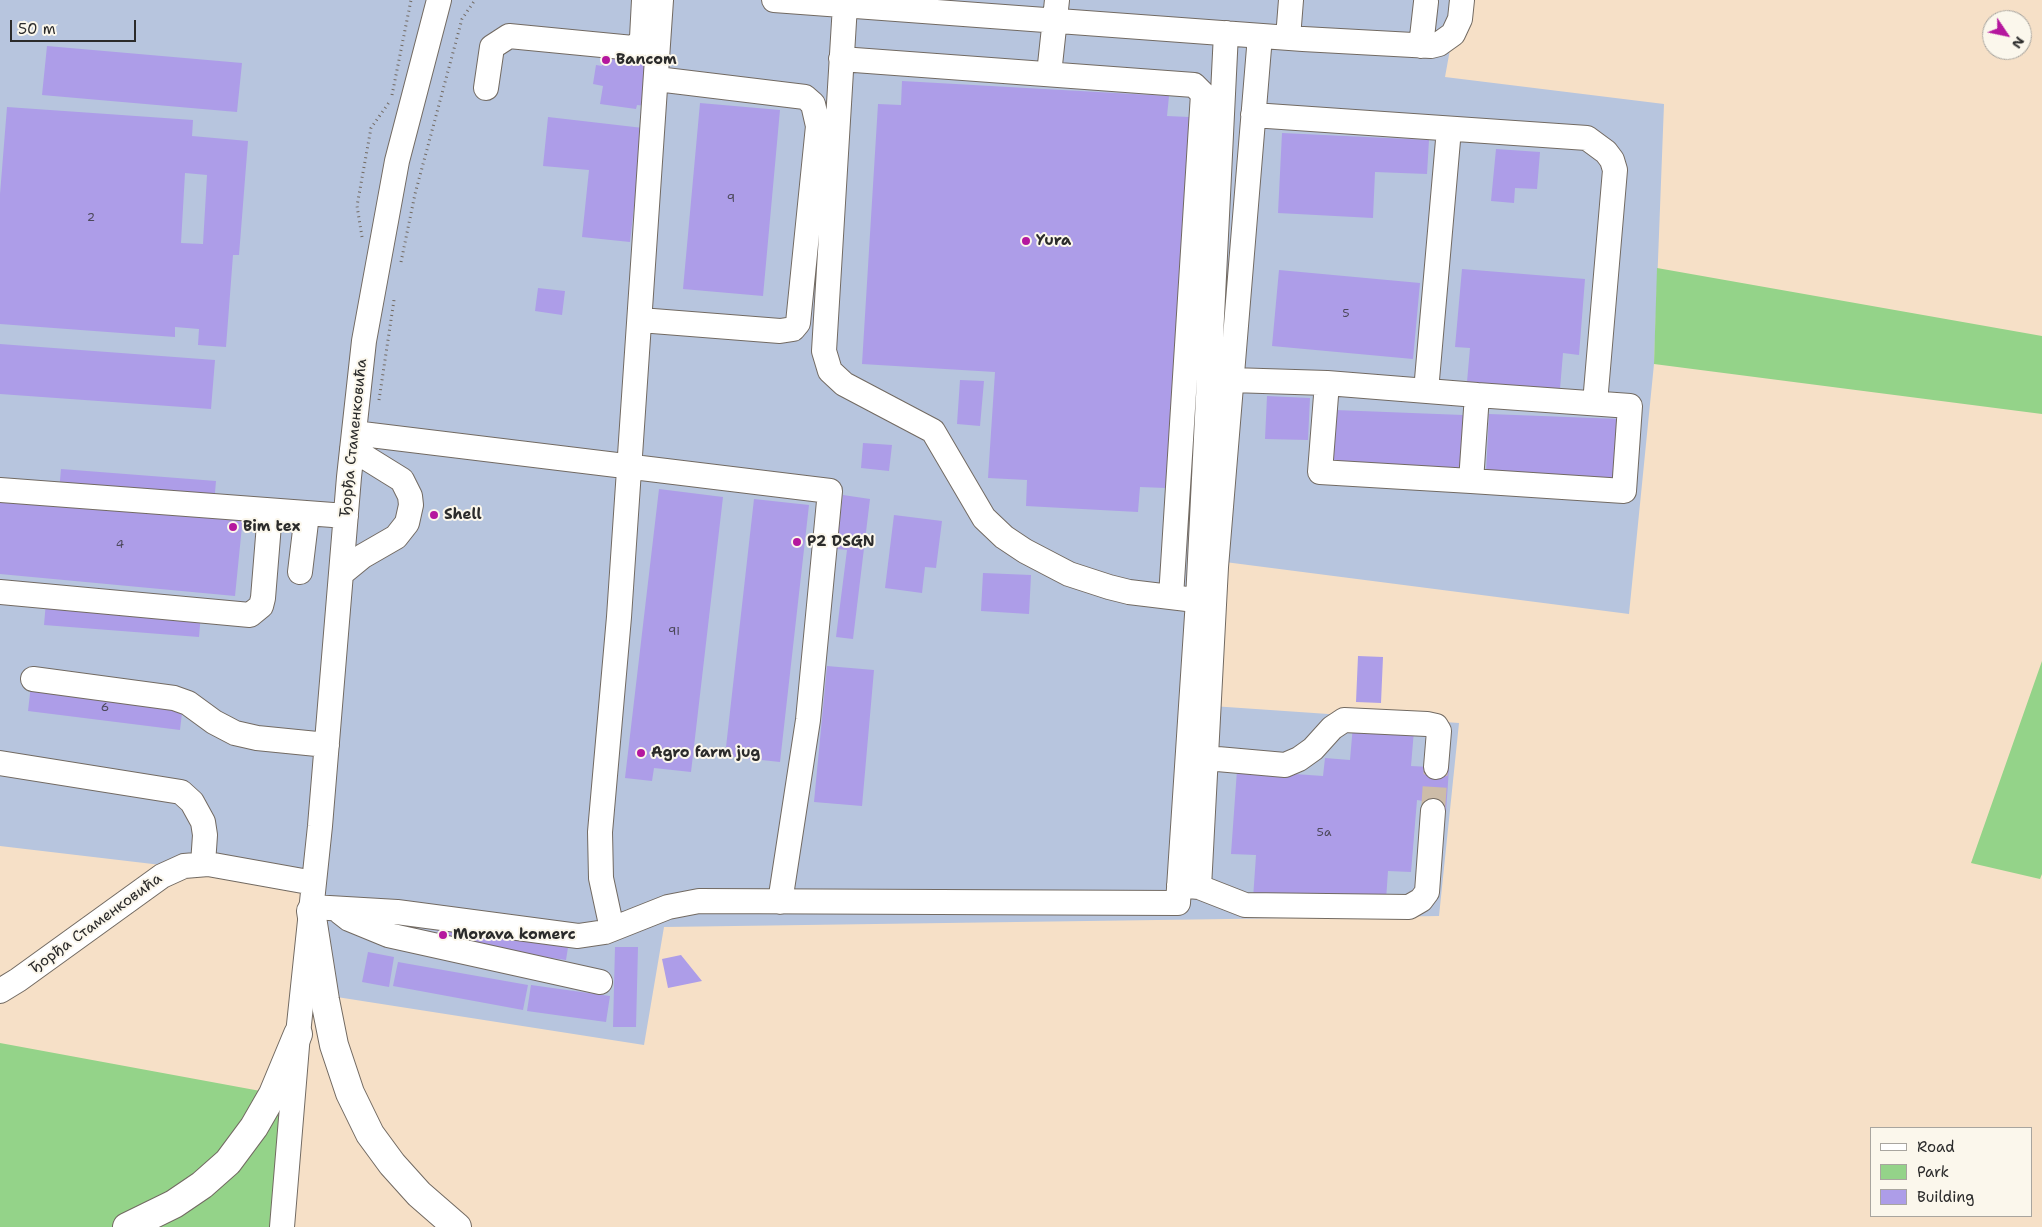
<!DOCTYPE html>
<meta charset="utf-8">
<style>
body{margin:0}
#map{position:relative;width:2042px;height:1227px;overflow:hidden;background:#f6e0c7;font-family:"Shantell Sans",sans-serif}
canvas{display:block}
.legend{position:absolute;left:1870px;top:1127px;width:162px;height:90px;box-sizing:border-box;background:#fbf7ec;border:1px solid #a8a59f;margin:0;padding:6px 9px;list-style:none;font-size:15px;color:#2b2b2b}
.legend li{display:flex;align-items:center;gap:10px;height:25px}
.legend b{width:25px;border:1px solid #a8a59f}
.north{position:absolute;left:1982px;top:10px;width:50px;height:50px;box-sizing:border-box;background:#fbf7ec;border:1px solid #a8a59f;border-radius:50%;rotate:124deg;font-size:14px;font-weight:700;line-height:20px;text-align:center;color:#2b2b2b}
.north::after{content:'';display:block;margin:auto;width:18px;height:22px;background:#b5179e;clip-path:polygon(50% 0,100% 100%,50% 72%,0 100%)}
.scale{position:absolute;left:10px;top:20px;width:126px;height:22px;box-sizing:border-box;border:2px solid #2b2b2b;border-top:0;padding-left:6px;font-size:15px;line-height:18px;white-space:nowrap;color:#2b2b2b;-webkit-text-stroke:4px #fbf7ec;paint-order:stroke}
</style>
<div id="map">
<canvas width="2042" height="1227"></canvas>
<ul class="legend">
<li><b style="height:6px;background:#fff"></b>Road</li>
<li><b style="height:14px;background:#94d389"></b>Park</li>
<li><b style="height:14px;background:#ad9de8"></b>Building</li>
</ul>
<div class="north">N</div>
<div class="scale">50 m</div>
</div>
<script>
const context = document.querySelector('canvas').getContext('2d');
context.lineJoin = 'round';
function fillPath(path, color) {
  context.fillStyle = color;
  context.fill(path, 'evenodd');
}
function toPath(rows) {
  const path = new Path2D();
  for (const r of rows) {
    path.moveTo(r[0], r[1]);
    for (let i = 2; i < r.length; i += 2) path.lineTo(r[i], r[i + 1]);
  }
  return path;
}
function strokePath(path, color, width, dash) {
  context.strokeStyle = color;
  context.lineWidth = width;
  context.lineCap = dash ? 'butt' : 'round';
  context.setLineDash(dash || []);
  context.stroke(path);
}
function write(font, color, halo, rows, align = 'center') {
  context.font = font + ' "Shantell Sans",sans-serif';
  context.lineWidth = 4;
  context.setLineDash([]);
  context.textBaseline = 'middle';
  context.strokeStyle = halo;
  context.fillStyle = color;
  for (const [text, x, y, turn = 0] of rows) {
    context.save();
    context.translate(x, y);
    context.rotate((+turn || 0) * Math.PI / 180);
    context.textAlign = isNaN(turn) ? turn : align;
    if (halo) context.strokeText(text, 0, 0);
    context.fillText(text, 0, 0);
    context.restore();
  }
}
fillPath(toPath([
 [0,0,1459,0,1445,77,1664,104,1654,364,1629,614,1225,562,1212,706,1459,723,1439,916,664,927,644,1045,324,995,314,883,0,846]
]), '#b7c5de');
fillPath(toPath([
 [1657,268,2042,336,2042,414,1654,364],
 [2042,661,2042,874,2040,879,1971,863],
 [0,1043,293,1097,282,1227,0,1227]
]), '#94d389');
fillPath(toPath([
 [47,46,242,63,237,112,42,95],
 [603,55,621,57,621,61,653,66,647,106,637,105,636,109,600,104,603,86,593,84,596,65,602,66],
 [902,81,1169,96,1167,116,1189,117,1166,488,1140,487,1138,512,1026,506,1027,480,988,478,995,372,862,364,878,104,901,105],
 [700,103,780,110,763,296,683,289],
 [7,107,193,120,192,136,248,141,239,255,233,255,226,347,198,345,199,329,175,327,175,337,0,324,0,194],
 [185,173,207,175,203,244,181,243],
 [548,117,643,128,630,242,582,237,589,170,543,166],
 [1282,133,1429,140,1427,174,1375,172,1373,218,1278,213],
 [1496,149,1540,152,1537,189,1515,188,1514,203,1491,201],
 [1462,269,1585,279,1579,355,1563,353,1560,389,1467,382,1470,348,1455,347],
 [1279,270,1420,283,1413,359,1272,346],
 [538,288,565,291,562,315,535,311],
 [0,344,215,360,211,409,0,394],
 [960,380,984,381,980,426,957,424],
 [1267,396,1310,398,1308,440,1265,439],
 [1335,410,1463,415,1461,471,1332,465],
 [1489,414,1620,419,1617,478,1486,472],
 [863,443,892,445,889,471,861,468],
 [61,469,216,481,214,504,59,492],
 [659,489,723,497,691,772,654,768,652,781,625,778],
 [0,494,243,516,235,596,0,574],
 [843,495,870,499,853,639,836,637,847,550,836,549],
 [754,499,809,505,780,762,725,756],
 [894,515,942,521,936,568,925,567,922,593,885,588],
 [983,573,1031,575,1029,614,981,611],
 [46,602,201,614,199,637,44,625],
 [1358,656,1383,657,1381,703,1356,702],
 [827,666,874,670,862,806,814,802],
 [31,685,183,704,180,730,28,711],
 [1353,725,1414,730,1411,766,1449,768,1446,812,1422,810,1423,801,1417,800,1411,872,1388,871,1386,900,1253,899,1256,855,1231,854,1237,770,1323,776,1325,758,1350,760],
 [439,922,569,941,566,960,436,941],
 [615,947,638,947,636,1027,613,1027],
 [368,952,394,957,389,987,362,982],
 [681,955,702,981,668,988,662,959],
 [398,962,528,985,523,1010,393,986],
 [531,985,610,996,606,1022,527,1011]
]), '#ad9de8');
strokePath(toPath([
 [1433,811,1436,767]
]), '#cdbca8', 24, [24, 12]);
const minor = toPath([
 [774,0,1303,39,1431,46,1439,44,1453,34,1460,19,1462,0],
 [845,5,824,351,830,371,844,384,933,431,984,518,1004,537,1025,551,1069,574,1109,587,1129,592,1187,599],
 [1288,38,1291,0],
 [1421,46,1426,2],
 [841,59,1194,85,1203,94,1171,597],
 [1049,74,1057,0],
 [486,88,492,47,509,36,633,48,637,46,642,38,644,0],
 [1253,115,1587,138,1606,152,1612,160,1615,170,1595,403],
 [640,320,780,331,793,329,798,323,818,126,813,104,805,97,657,79],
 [1231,380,1327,383,1320,472,1471,481,1477,395,1327,383],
 [1426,391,1449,129],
 [354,433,830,491,808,720,780,902],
 [1471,481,1624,491,1630,406,1477,395],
 [0,490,346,516],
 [300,572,307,514],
 [341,574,363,556,396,537,407,523,411,505,410,496,402,480,352,449],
 [0,592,250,615,261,606,263,598,270,512],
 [33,679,174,698,188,703,214,722,235,733,257,738,327,745],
 [1206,758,1285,765,1299,759,1313,749,1332,728,1344,720,1427,724,1436,726,1439,731,1436,767],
 [0,763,181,792,192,802,203,822,205,835,203,864],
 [1179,885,1199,887,1216,567,1260,36],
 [1199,887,1245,905,1409,907,1421,900,1427,892,1433,811],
 [312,907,397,912,578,936,605,932,668,907,699,901,1178,903,1198,600,1226,33],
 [340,912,349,919,388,935,600,982],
 [612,929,601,878,600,832,619,617,661,0],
 [0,991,18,980,162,876,184,866,208,864,314,883],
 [282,1227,298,1034,320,826,349,477,364,341,397,161,439,0]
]);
const major = toPath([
 [311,911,325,1000,334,1045,350,1093,370,1134,392,1164,419,1194,457,1227],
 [127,1227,174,1204,202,1185,228,1162,254,1127,273,1094,298,1034]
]);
strokePath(minor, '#726a62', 26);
strokePath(major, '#726a62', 30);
strokePath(toPath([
 [392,95,411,0],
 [362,237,357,206,371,128,390,101],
 [401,262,415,194,462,19,475,0],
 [379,400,394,300]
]), '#726a62', 3, [1, 4]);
strokePath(minor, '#fff', 24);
strokePath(major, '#fff', 28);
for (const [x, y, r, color] of [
 [606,60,5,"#b5179e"],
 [1026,241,5,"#b5179e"],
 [434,515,5,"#b5179e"],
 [233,527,5,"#b5179e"],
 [797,542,5,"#b5179e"],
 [641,753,5,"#b5179e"],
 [443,935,5,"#b5179e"]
]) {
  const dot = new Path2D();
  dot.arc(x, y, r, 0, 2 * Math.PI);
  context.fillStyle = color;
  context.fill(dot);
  strokePath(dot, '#fbf7ec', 2);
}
write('12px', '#4c485a', null, [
 ["9",731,199],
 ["2",91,218],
 ["5",1346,314],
 ["4",120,545],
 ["9i",674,632],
 ["6",105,708],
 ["5a",1324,833]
]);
write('bold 15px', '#2b2b2b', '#fbf7ec', [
 ["Bancom",616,60],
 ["Yura",1036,241],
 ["Shell",444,515],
 ["Bim tex",243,527],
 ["P2 DSGN",807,542],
 ["Agro farm jug",651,753],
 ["Morava komerc",453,935]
], 'left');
write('15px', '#2b2b2b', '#fbf7ec', [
 ["Ђорђа Стаменковића",354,438,-84],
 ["Ђорђа Стаменковића",96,924,-36]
]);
</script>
